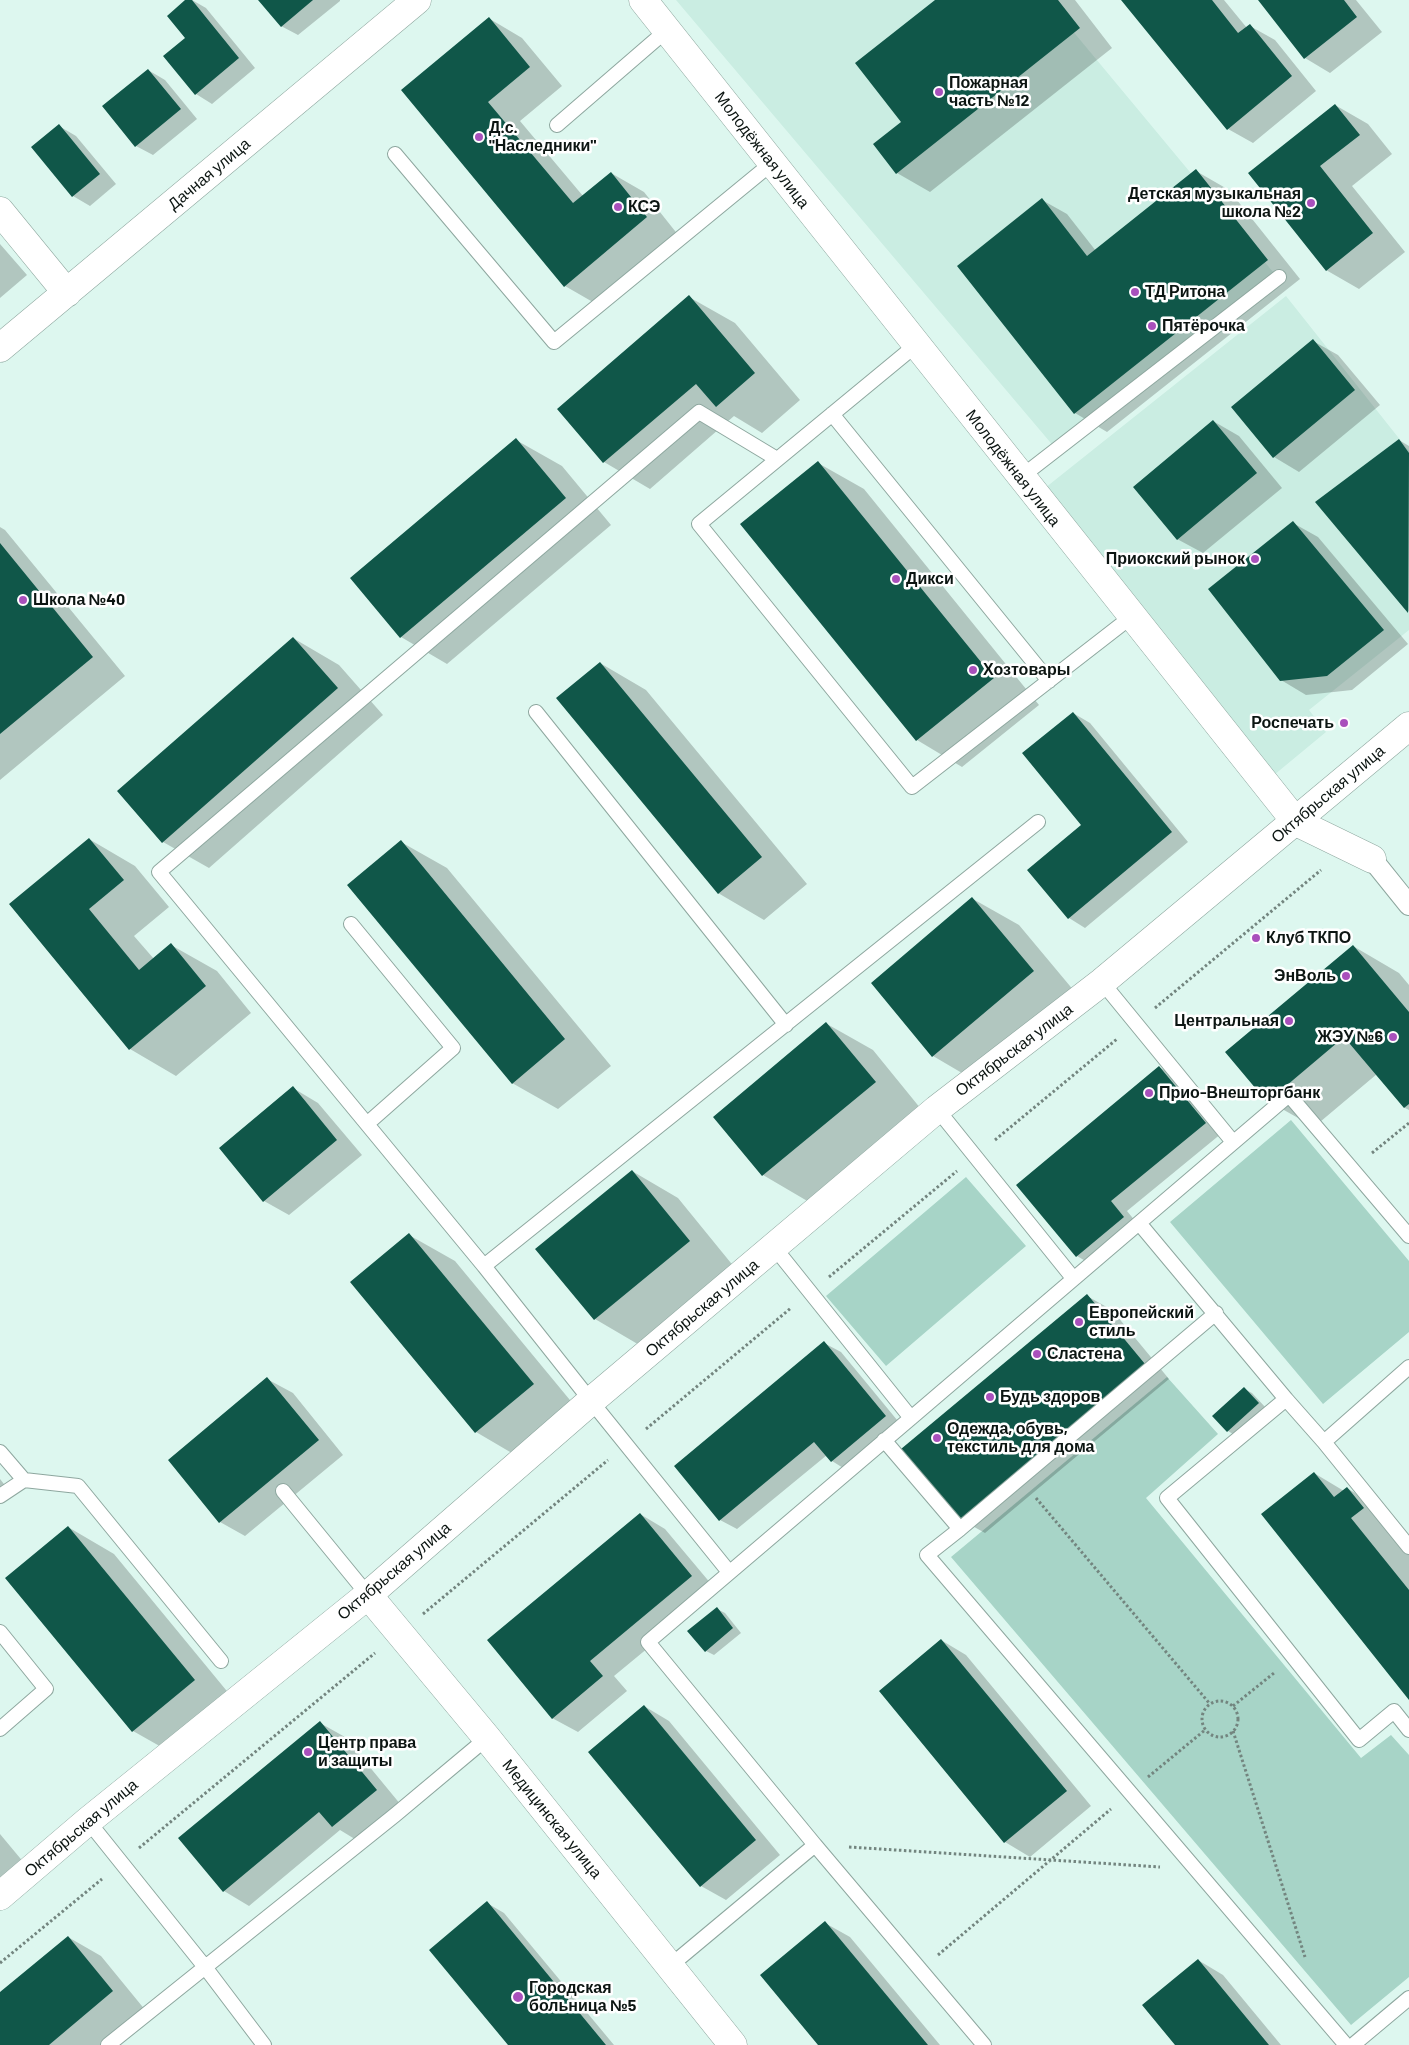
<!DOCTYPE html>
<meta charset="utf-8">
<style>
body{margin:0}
canvas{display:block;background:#ddf7ef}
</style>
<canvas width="1409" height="2045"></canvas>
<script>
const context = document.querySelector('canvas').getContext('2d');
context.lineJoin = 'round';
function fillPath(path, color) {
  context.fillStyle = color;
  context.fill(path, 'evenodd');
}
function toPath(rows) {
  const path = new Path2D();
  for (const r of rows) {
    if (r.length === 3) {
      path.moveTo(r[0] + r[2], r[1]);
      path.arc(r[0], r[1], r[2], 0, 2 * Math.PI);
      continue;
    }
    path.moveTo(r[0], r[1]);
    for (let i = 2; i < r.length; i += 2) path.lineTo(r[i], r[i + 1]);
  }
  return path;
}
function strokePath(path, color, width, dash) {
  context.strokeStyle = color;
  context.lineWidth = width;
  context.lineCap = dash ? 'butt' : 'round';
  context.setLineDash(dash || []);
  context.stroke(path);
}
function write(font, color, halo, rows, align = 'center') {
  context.font = font + ' Barlow,sans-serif';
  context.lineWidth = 5;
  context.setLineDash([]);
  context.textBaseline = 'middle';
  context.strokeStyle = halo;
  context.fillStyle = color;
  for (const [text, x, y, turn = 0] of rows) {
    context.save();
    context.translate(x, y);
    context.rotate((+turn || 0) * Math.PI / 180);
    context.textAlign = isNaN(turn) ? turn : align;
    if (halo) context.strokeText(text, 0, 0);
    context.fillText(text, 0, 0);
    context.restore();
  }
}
fillPath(toPath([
 [676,0,1047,0,1273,272,1061,455],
 [1286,296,1409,451,1409,630,1309,710,1326,732,1274,775,1045,488]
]), '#caede2');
fillPath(toPath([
 [1291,1120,1409,1261,1409,1332,1323,1404,1170,1222],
 [966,1177,1026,1246,886,1366,826,1296],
 [1167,1377,1218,1434,1146,1498,1361,1758,1391,1735,1409,1755,1409,1977,1351,2025,951,1557]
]), '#a7d4c7');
fillPath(toPath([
 [187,0,192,0,206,8,255,68,212,104,196,94,186,38],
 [260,0,340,0,340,1,298,35,281,26],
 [937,0,1075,0,1112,48,930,192,897,173,903,122],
 [1123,0,1224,0,1247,28,1250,26,1275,40,1316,91,1253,143,1228,129],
 [1259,0,1356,0,1382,32,1330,73,1305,58],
 [490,19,522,38,562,86,520,121,583,196,611,173,644,192,679,236,598,305,565,286,403,90],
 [148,70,165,80,197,119,153,155,136,146],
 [1335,105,1368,124,1392,154,1352,186,1405,252,1359,289,1326,270,1250,173],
 [59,126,76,136,116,184,90,206,73,196,33,147],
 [1196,171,1229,190,1300,279,1107,432,1075,413,1042,200,1067,214,1096,251],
 [0,244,27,275,0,298],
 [689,297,735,323,800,400,762,433,734,416,650,489,604,462,558,409],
 [1313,341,1338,355,1380,405,1299,472,1274,457,1233,407],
 [1213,421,1239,436,1282,488,1203,553,1177,539],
 [516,440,562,466,611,525,447,664,401,637],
 [1399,440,1409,446,1409,612,1317,503],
 [818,463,864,489,1039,705,962,767,917,740],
 [1293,523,1318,537,1408,644,1352,690,1306,695,1281,680],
 [0,527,5,530,125,676,0,780],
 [293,638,339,665,383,715,209,868,163,842],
 [600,663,646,690,807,884,764,920,718,893],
 [1073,713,1090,723,1188,842,1085,928,1069,918,1083,825],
 [89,839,135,866,169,907,134,936,154,959,171,945,217,971,251,1013,176,1076,130,1049,10,904],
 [401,842,447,868,611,1066,558,1109,512,1083],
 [973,899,1019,925,1080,998,979,1083,933,1056,872,983],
 [1353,946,1399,973,1409,985,1409,1110,1405,1108,1377,1074,1314,1127,1268,1101],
 [827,1024,873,1050,921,1109,809,1202,763,1175,714,1117],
 [1159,1067,1176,1077,1222,1133,1127,1211,1140,1227,1094,1266,1077,1256],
 [293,1088,318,1103,362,1155,289,1215,264,1201],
 [632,1171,678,1198,735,1268,641,1346,595,1319,537,1250],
 [409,1235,455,1261,579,1411,522,1459,476,1432],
 [1087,1296,1112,1310,1169,1379,985,1533,960,1519],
 [824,1343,841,1352,902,1426,848,1471,832,1461,827,1455,737,1529,720,1520],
 [267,1379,293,1393,343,1455,245,1536,220,1522],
 [1244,1389,1252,1393,1266,1408,1236,1436,1228,1431,1214,1416],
 [1314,1473,1344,1491,1347,1488,1355,1493,1361,1500,1374,1508,1409,1552,1409,1698],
 [0,1479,11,1493,0,1502],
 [640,1514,665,1529,717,1591,614,1676,627,1691,578,1732,552,1718],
 [68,1527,114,1554,240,1707,179,1757,133,1731],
 [717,1609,725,1613,741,1633,714,1655,706,1651],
 [941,1640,966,1655,1091,1806,1030,1857,1005,1842],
 [644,1706,669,1721,780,1855,726,1900,701,1886],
 [320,1723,345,1737,401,1805,358,1841,340,1830,249,1906,224,1891],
 [0,1834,30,1870,0,1895],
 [487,1903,504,1913,614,2045,509,2045],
 [825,1923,850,1937,940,2045,820,2045],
 [68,1937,101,1956,146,2011,104,2045,0,2045,0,1994],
 [1198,1960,1223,1975,1281,2045,1177,2045]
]), '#0003');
fillPath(toPath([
 [185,0,192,0,239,58,195,95,163,56,185,38,167,16],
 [258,0,313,0,281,27],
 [935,0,1058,0,1080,28,896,174,873,144,901,122,855,63],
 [1121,0,1212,0,1238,33,1250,24,1292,76,1227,130],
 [1258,0,1344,0,1357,17,1304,59],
 [489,17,530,67,488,102,573,203,611,172,647,217,564,287,401,90],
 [148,69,181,109,135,147,102,106],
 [1335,104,1360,135,1320,166,1373,233,1326,271,1248,173],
 [59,124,100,174,72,197,31,147],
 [1196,169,1268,260,1074,414,957,266,1042,198,1087,256],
 [689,295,755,373,716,407,696,384,603,463,557,409],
 [1313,339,1355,390,1273,458,1231,407],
 [1213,420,1257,473,1177,540,1133,487],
 [516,438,566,498,400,638,350,578],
 [1399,439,1409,453,1408,613,1315,502],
 [818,461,994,678,916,741,740,524],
 [1293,521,1384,630,1327,676,1280,681,1208,589],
 [0,543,93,657,0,734],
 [293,637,338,688,162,843,117,791],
 [600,662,762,857,718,894,556,698],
 [1073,712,1172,832,1068,919,1027,870,1081,825,1022,753],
 [89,838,124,880,89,909,139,970,171,943,206,986,129,1050,9,904],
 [401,840,565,1039,512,1084,347,885],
 [972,897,1034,971,932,1057,871,983],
 [1353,945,1409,1012,1409,1104,1404,1108,1344,1037,1267,1102,1225,1052],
 [826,1022,876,1082,762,1176,713,1117],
 [1159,1066,1206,1123,1111,1201,1124,1217,1076,1257,1016,1185],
 [293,1086,337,1140,263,1202,219,1148],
 [632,1170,690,1241,594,1320,535,1249],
 [409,1233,534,1384,475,1433,350,1282],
 [1087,1294,1145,1364,959,1520,901,1449],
 [824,1341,886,1416,831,1462,814,1442,719,1521,674,1466],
 [267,1377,319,1440,219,1523,168,1460],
 [1244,1387,1259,1403,1227,1432,1212,1416],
 [1314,1472,1334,1497,1347,1487,1364,1508,1351,1518,1409,1590,1409,1700,1261,1514],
 [640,1513,692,1576,590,1661,603,1676,552,1719,487,1640],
 [68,1526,195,1680,132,1732,5,1578],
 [717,1607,733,1628,705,1652,687,1631],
 [941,1639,1067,1791,1004,1843,879,1691],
 [644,1705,756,1840,700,1887,588,1752],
 [320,1721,377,1790,332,1827,319,1812,223,1892,178,1838],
 [487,1901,606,2045,508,2045,429,1950],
 [825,1921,928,2045,818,2045,760,1975],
 [68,1936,113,1991,49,2045,0,2045,0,1992],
 [1198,1959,1269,2045,1175,2045,1142,2005]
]), '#105749');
const service = toPath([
 [557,125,667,30],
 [395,154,554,342,772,163],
 [916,345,699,524,912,787,1131,617],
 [832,414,1049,681],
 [777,459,699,412,159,872,484,1266,1038,822],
 [1021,477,1279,277],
 [536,712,786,1025],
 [351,924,453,1048,368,1123],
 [1102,982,1233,1142],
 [937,1109,1073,1278],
 [1139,1223,1289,1095,1409,1236],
 [774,1247,911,1418,1139,1223,1286,1399],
 [484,1266,591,1401,729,1572],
 [884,1440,960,1529,1216,1313],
 [1324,1442,1409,1367],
 [0,1452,24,1480,78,1486,221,1661],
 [283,1491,368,1595],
 [0,1496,24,1480],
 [960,1529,927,1555,1346,2045],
 [1409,1547,1324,1442,1286,1399,1167,1498,1359,1740,1394,1711,1409,1730],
 [0,1632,46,1689,0,1729],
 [88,1821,205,1967,264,2045],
 [815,1845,648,1642,911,1418],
 [670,1966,815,1845,984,2045],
 [108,2045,395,1815,487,1738],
 [1353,2045,1409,1998]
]);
const pedestrian = toPath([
 [1372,859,1409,905]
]);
const minor = toPath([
 [643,0,1296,822,1372,859],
 [0,211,67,293],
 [0,348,417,0],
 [368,1595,487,1738,733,2045]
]);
const secondary = toPath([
 [0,1896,88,1821,368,1595,591,1401,937,1109,1102,982,1409,726]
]);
strokePath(service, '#8ea79f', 16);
strokePath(pedestrian, '#8ea79f', 22);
strokePath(minor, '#8ea79f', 29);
strokePath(secondary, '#8ea79f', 29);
strokePath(toPath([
 [1155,1008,1321,870],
 [995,1140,1117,1039],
 [1372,1153,1409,1123],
 [829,1277,957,1171],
 [646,1429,791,1308],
 [1036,1498,1210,1704],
 [423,1614,608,1460],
 [1220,1719,18],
 [1233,1706,1274,1673],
 [1233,1731,1305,1957],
 [1148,1777,1205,1730],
 [849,1847,1160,1867],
 [139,1848,375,1653],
 [938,1955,1111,1809],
 [0,1963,102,1879]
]), '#73857f', 3, [2.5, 2.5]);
strokePath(service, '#fff', 14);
strokePath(pedestrian, '#fff', 20);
strokePath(minor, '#fff', 28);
strokePath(secondary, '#fff', 28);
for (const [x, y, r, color] of [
 [939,92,5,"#a950bc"],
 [479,137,5,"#a950bc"],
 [1311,203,5,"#a950bc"],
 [618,207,5,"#a950bc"],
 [1135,292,5,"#a950bc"],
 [1152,326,5,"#a950bc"],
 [1255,559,5,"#a950bc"],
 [896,579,5,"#a950bc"],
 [23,600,5,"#a950bc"],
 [973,670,5,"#a950bc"],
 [1344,723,5,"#a950bc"],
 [1256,938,5,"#a950bc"],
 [1346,976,5,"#a950bc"],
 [1289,1021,5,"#a950bc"],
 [1393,1037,5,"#a950bc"],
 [1149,1093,5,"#a950bc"],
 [1079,1322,5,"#a950bc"],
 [1037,1354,5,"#a950bc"],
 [990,1397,5,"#a950bc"],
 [937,1438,5,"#a950bc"],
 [308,1752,5,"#a950bc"],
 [518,1997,6,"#a950bc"]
]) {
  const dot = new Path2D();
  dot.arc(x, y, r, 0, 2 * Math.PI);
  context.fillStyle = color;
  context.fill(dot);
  strokePath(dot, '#fff', 2);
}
write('bold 16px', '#0c1512', '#fff', [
 ["Пожарная",949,83],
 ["часть №12",949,101],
 ["Д.с.",489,128],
 ["\"Наследники\"",489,146],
 ["Детская музыкальная",1301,194,"right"],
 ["школа №2",1301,212,"right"],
 ["КСЭ",628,207],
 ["ТД Ритона",1145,292],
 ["Пятёрочка",1162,326],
 ["Приокский рынок",1245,559,"right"],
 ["Дикси",906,579],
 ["Школа №40",33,600],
 ["Хозтовары",983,670],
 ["Роспечать",1334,723,"right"],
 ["Клуб ТКПО",1266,938],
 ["ЭнВоль",1336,976,"right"],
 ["Центральная",1279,1021,"right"],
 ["ЖЭУ №6",1383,1037,"right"],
 ["Прио-Внешторгбанк",1159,1093],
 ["Европейский",1089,1313],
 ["стиль",1089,1331],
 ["Сластена",1047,1354],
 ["Будь здоров",1000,1397],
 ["Одежда, обувь,",947,1429],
 ["текстиль для дома",947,1447],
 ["Центр права",318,1743],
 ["и защиты",318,1761],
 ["Городская",529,1988],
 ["больница №5",529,2006]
], 'left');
write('16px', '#0c1512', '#fff', [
 ["Молодёжная улица",762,150,52],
 ["Дачная улица",209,174,-40],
 ["Молодёжная улица",1013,468,52],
 ["Октябрьская улица",1328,794,-40],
 ["Октябрьская улица",1014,1050,-37],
 ["Октябрьская улица",702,1308,-40],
 ["Октябрьская улица",394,1571,-40],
 ["Медицинская улица",552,1819,51],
 ["Октябрьская улица",81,1828,-40]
]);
</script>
